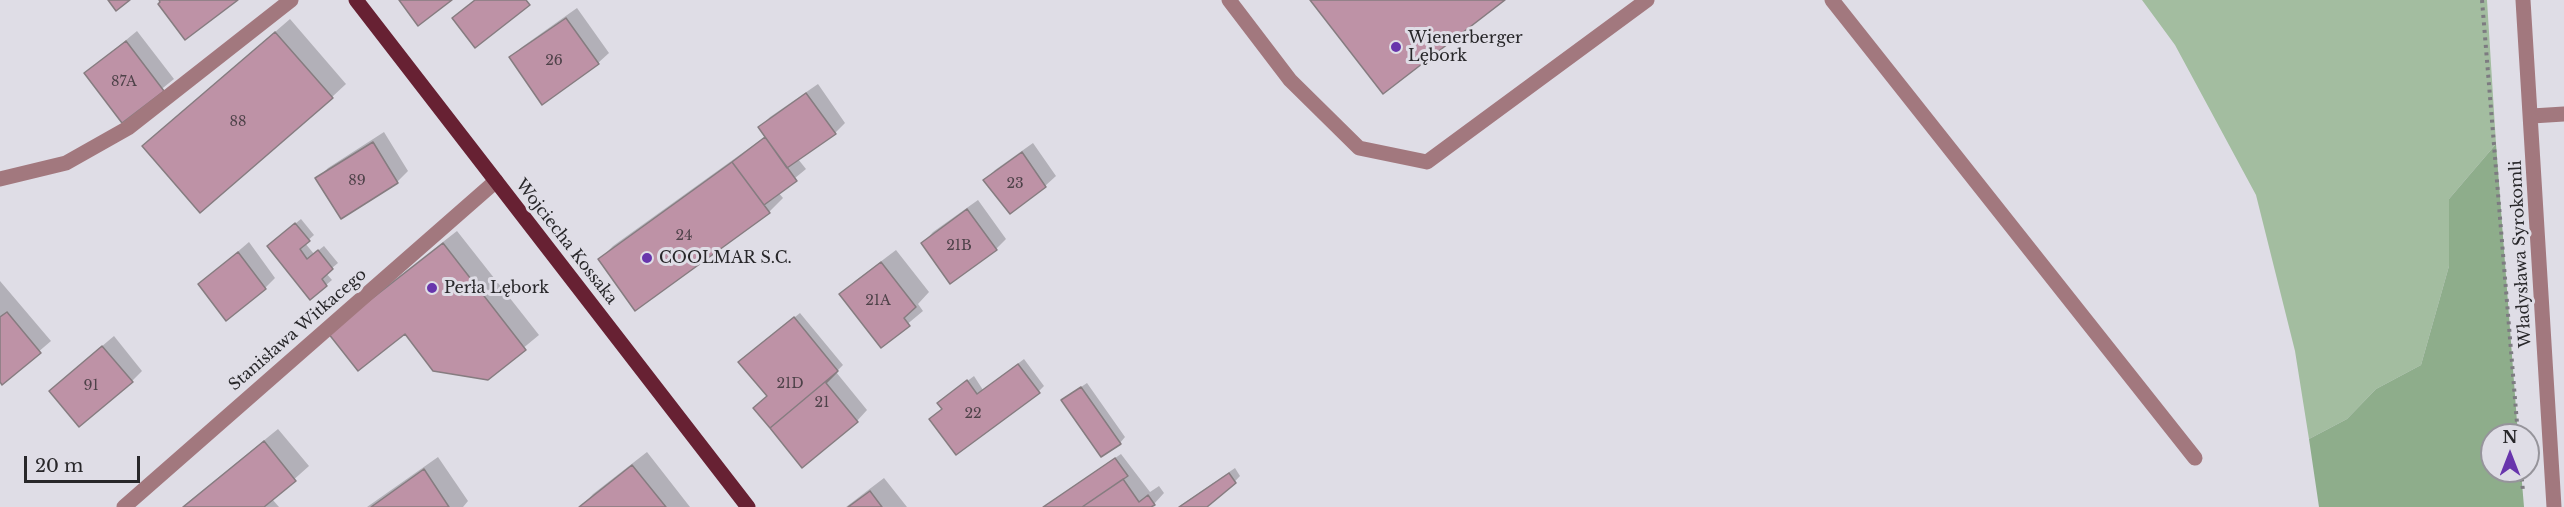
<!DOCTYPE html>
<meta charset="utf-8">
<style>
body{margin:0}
#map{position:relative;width:2564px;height:507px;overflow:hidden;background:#dfdde6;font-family:"Libre Baskerville",serif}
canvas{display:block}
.north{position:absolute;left:2480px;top:423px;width:60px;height:60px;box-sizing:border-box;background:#dfdde6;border:2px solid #96949b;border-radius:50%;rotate:0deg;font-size:16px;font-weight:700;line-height:24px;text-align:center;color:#28272a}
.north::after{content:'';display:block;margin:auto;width:21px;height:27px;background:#6835ac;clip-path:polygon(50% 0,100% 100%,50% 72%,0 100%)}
.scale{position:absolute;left:24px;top:456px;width:116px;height:27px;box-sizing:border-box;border:3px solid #28272a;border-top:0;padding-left:8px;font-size:18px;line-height:21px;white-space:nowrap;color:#28272a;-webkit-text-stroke:4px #dfdde6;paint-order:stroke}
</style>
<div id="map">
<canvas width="2564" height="507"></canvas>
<div class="north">N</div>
<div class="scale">20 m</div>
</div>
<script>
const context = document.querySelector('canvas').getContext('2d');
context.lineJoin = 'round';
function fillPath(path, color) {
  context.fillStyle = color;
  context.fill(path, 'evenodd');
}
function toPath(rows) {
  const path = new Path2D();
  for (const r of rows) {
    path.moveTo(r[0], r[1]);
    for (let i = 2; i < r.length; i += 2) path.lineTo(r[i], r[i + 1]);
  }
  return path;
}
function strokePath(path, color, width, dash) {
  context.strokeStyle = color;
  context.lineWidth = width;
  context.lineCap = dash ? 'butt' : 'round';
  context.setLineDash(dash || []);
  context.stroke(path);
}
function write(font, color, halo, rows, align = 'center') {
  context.font = font + ' "Libre Baskerville",serif';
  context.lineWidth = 6;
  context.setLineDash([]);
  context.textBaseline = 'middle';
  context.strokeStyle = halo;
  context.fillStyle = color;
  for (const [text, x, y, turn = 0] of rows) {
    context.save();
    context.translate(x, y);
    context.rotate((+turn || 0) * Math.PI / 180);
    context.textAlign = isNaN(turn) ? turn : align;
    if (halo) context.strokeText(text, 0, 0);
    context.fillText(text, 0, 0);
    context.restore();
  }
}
fillPath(toPath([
 [2142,0,2487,0,2496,144,2449,199,2449,266,2421,365,2376,389,2347,419,2309,439,2295,351,2256,195,2175,45]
]), '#a3bda0');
fillPath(toPath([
 [2496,144,2518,435,2492,435,2492,471,2521,471,2524,507,2319,507,2309,439,2347,419,2376,389,2421,365,2449,266,2449,199]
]), '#8ead8b');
fillPath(toPath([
 [577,8,609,53,598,63,511,57,522,47],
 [290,19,346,84,332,97,158,133],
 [137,31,174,79,122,121,86,73],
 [818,84,845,123,835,133,798,159,806,169,778,192,783,198,769,212,600,259,613,246,766,136,760,127,770,117],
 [384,132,408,171,397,182,342,217,317,179,328,168],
 [1033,143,1056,176,1045,186,985,180,995,170],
 [978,200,1006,239,996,249,923,243,933,232],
 [301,219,314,235,305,243,314,254,324,246,338,263,326,273,332,280,326,285,275,240],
 [457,231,539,335,487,378,405,332,344,319],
 [249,242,275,278,265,288,200,284],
 [896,250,929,292,918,304,923,311,881,346,841,295,855,281],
 [0,281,51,341,2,383,0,380],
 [800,313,843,365,836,372,867,410,857,421,768,396,746,356],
 [114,336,142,371,132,381,62,380],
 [1024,359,1044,386,1039,391,943,408,945,398,974,376,983,390],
 [1087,383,1125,437,1120,443,1069,395],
 [278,429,309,466,272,499,279,507,182,507],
 [647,452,690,507,581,507,593,494],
 [1121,454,1150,492,1159,486,1164,493,1154,504,1148,507,1043,507],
 [438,457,468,501,463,507,367,507],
 [1235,468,1240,476,1222,495,1204,507,1178,507],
 [884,478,907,507,846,507]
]), '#0003');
const building = toPath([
 [108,0,130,0,116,11,108,0],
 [159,0,238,0,185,40,158,4,160,2,159,0],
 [399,0,452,0,418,26,399,0],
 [475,0,526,0,530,5,475,48,452,18,475,0],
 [1310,0,1505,0,1383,94,1310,0],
 [566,18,599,64,542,105,509,57,566,18],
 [275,32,333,98,200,213,142,146,275,32],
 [126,41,164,91,122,123,84,73,126,41],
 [806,93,836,134,787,168,758,127,806,93],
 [765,137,797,181,764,205,732,162,765,137],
 [373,142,398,183,341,219,315,178,373,142],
 [1022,152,1046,187,1010,214,983,180,1022,152],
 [732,162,770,213,635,311,598,259,732,162],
 [967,209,997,250,950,284,921,243,967,209],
 [295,223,310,241,300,249,307,259,318,250,333,269,322,279,327,286,310,300,267,246,295,223],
 [443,243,526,350,488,380,433,371,405,334,358,371,328,333,443,243],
 [238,252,266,289,226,321,198,284,238,252],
 [881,262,916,307,904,318,910,326,881,348,839,294,881,262],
 [7,312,41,353,2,385,0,382,0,317,7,312],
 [794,317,838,371,770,428,753,408,767,396,738,362,794,317],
 [102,346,133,382,79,427,49,391,102,346],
 [1018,364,1040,393,956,455,929,419,942,409,937,403,967,380,977,394,1018,364],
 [838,371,826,383,858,422,802,468,770,428,838,371],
 [1081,387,1121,444,1101,457,1061,400,1081,387],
 [264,441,296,481,264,507,183,507,264,441],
 [1115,458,1128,476,1082,507,1043,507,1115,458],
 [632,465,666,507,579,507,632,465],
 [424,469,449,507,371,507,424,469],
 [1229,473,1236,483,1207,507,1179,507,1229,473],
 [1123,479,1139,502,1148,495,1155,505,1151,507,1082,507,1123,479],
 [870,491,882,507,848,507,870,491]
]);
fillPath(building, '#be92a6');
strokePath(building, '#867c80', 1.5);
strokePath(toPath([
 [2482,0,2518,435],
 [2521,471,2523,491]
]), '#7d7b81', 4, [3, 4.5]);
strokePath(toPath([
 [1229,0,1290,80,1359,148,1427,162,1647,0],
 [1832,0,2195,458],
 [2523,0,2554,507],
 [2532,116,2564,114],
 [0,179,66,163,128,128,291,0],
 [124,507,496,181]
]), '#a2787e', 15);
strokePath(toPath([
 [356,0,748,507]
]), '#672133', 15);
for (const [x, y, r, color] of [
 [1396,47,6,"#6835ac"],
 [647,258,6,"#6835ac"],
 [432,288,6,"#6835ac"]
]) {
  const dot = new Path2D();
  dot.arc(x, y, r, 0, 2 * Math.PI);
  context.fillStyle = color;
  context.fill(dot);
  strokePath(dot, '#dfdde6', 2);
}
write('14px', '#4e4249', null, [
 ["26",554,61],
 ["87A",124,82],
 ["88",238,122],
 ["89",357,181],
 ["23",1015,184],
 ["24",684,236],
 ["21B",959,246],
 ["21A",878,301],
 ["21D",790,384],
 ["91",91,386],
 ["21",822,403],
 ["22",973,414]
]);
write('16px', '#28272a', '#dfdde6', [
 ["Wienerberger",1408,38],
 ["Lębork",1408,56],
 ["COOLMAR S.C.",659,258],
 ["Perła Lębork",444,288]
], 'left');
write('16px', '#28272a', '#dfdde6', [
 ["Wojciecha Kossaka",566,242,52],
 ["Władysława Syrokomli",2521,254,-93],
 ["Stanisława Witkacego",298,330,-41]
]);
</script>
